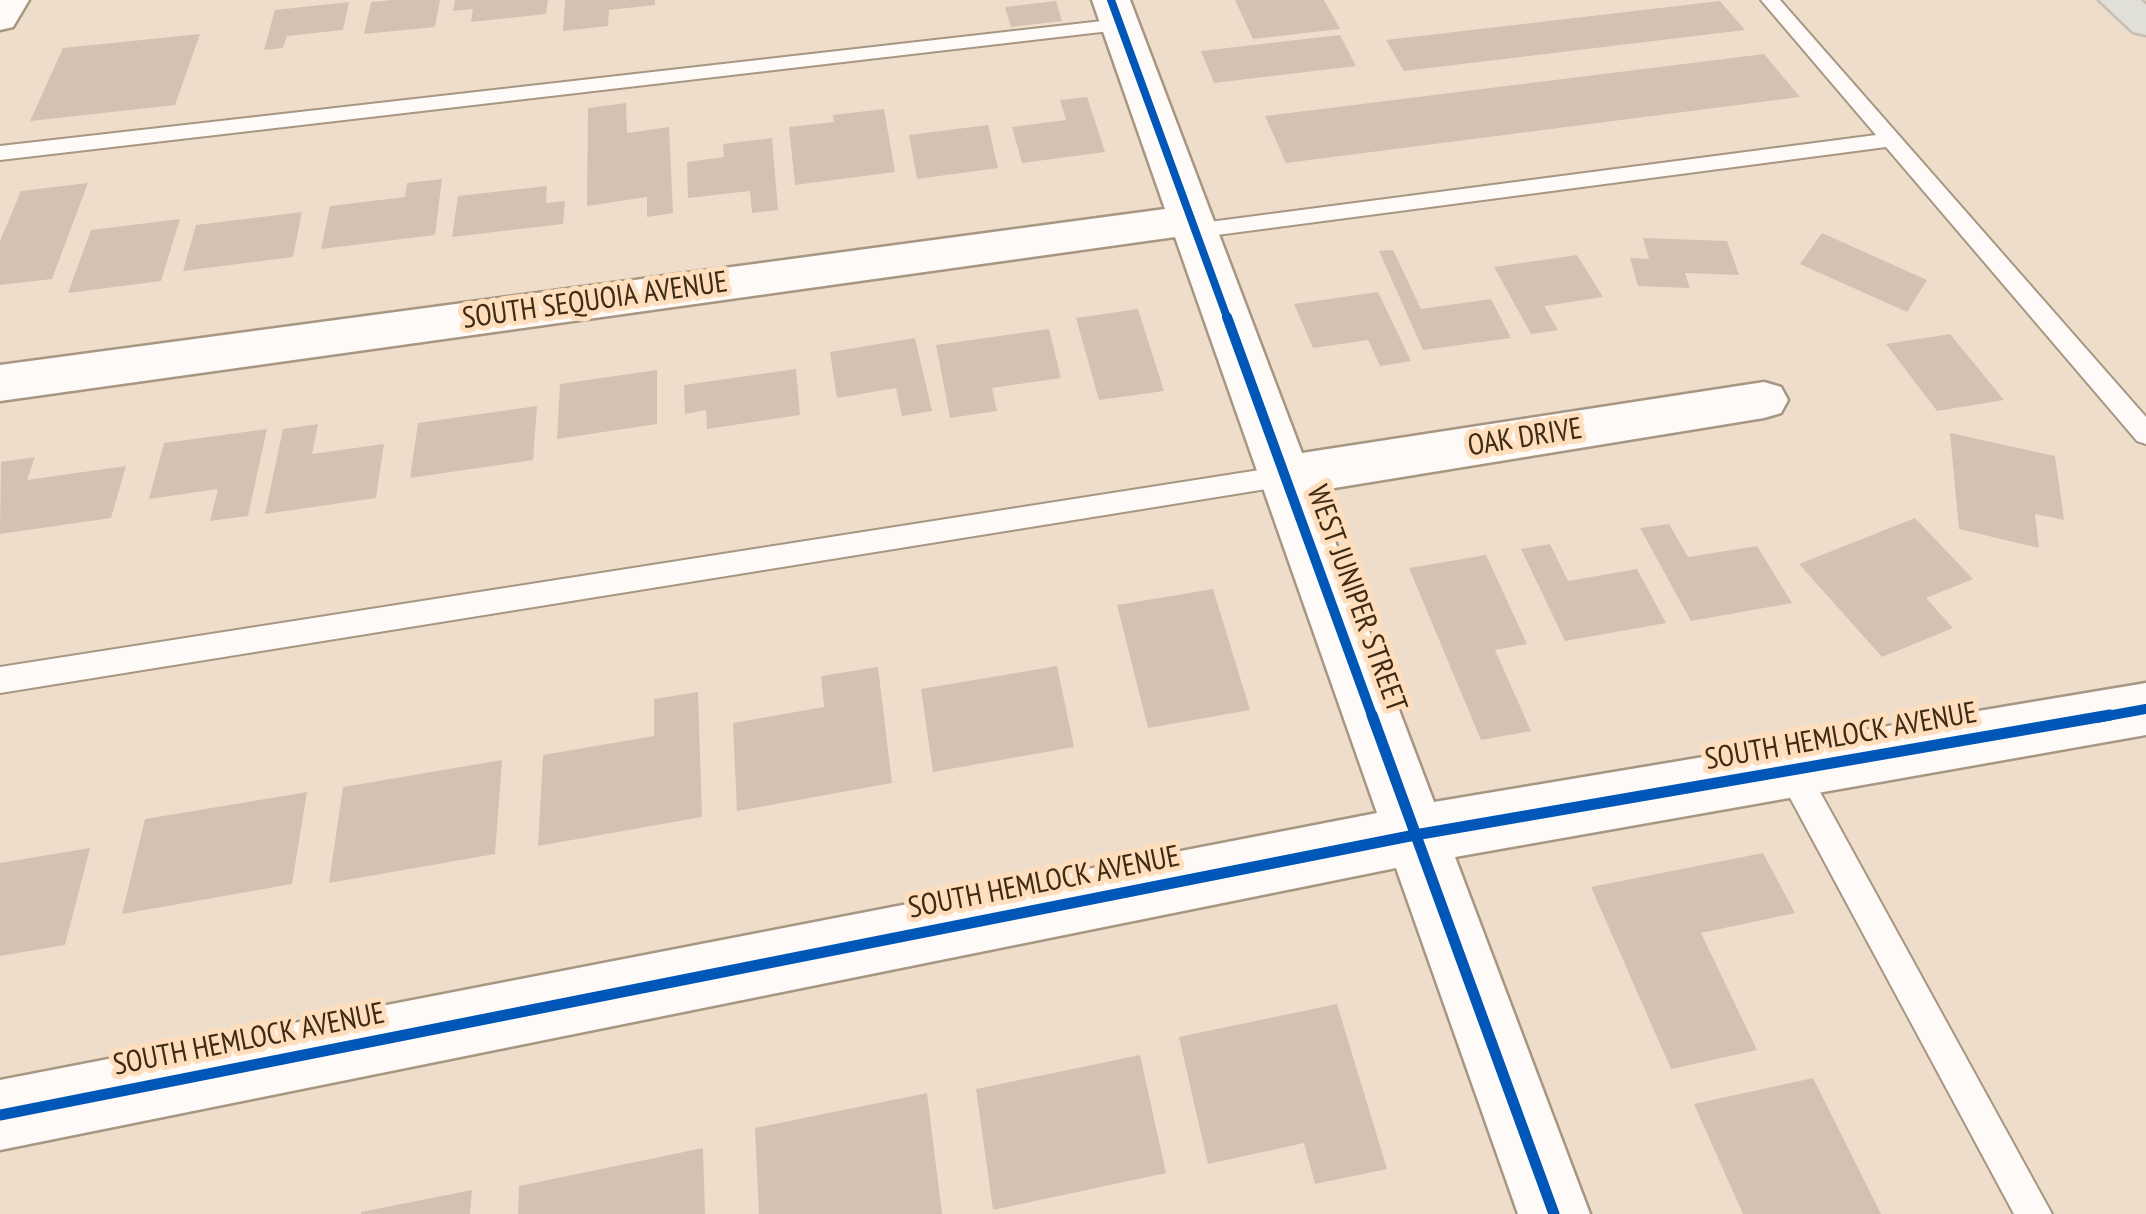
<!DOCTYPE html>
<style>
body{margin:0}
canvas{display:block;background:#efddcb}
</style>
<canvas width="2146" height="1214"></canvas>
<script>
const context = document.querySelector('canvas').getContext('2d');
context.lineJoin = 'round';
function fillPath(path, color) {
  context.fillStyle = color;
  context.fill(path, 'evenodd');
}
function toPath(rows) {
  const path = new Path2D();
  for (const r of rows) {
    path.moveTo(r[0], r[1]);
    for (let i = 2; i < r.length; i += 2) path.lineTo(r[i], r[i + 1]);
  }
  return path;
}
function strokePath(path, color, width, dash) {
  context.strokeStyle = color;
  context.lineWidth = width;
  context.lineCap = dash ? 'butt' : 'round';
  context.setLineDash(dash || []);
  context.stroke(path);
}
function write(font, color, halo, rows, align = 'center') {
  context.font = font + ' "PT Sans Narrow",sans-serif';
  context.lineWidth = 10;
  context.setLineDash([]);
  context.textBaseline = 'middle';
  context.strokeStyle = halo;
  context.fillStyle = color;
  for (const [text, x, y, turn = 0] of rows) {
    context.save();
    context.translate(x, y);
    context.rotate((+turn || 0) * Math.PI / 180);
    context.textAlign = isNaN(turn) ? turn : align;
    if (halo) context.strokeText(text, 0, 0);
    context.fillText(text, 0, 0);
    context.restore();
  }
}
fillPath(toPath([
 [393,0,440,0,435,27,364,34,371,2],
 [455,0,548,0,546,14,471,22,473,9,453,11],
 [565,0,655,0,655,5,609,10,608,26,563,31],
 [1235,0,1324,0,1340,29,1253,39],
 [1056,1,1062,21,1011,27,1005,7],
 [1720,1,1745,30,1404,71,1386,40],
 [349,2,343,30,287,36,283,48,264,50,275,10],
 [200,34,175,105,30,121,63,48],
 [1340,35,1356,66,1214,83,1201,51],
 [1764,54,1800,97,1286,163,1265,116],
 [1087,97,1105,152,1022,163,1012,127,1066,120,1060,100],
 [626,103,627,133,669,127,673,213,647,217,647,197,587,206,588,108],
 [884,109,895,172,795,185,789,127,834,122,833,115],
 [988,125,998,168,917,179,909,135],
 [772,138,778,210,752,213,750,191,688,198,687,162,724,157,723,144],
 [442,179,435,235,321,249,330,206,405,197,407,183],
 [88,183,52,279,0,285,0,241,21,191],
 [547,186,546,203,565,201,563,224,452,237,458,196],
 [302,212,293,257,183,271,196,225],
 [180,219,161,281,68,293,91,230],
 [1822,233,1927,280,1907,312,1800,264],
 [1643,238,1727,241,1739,275,1685,273,1690,288,1638,286,1630,258,1649,259],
 [1393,250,1421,309,1491,299,1511,338,1423,350,1379,251],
 [1577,255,1603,297,1544,306,1558,330,1531,334,1494,267],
 [1378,292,1411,361,1380,366,1368,340,1313,348,1294,304],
 [1138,309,1164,391,1099,400,1076,318],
 [1049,329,1061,378,992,388,997,411,950,418,936,345],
 [1950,334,2004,400,1937,411,1886,344],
 [915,338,932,411,902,416,896,388,837,398,830,352],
 [796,369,800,415,707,429,706,410,685,414,684,385],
 [657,370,657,424,557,439,560,384],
 [537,406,533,460,410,478,418,423],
 [318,424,312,454,384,444,376,498,265,514,283,429],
 [267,429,248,516,210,521,218,489,149,499,164,443],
 [1950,433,2055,456,2064,520,2035,514,2039,548,1959,529],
 [35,457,27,480,126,466,111,518,0,534,1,462],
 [1915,518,1973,579,1926,598,1953,628,1882,657,1799,564],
 [1669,524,1688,557,1757,546,1792,603,1691,621,1640,528],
 [1550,544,1568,581,1637,569,1666,623,1565,641,1521,549],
 [1486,555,1527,644,1495,650,1531,731,1481,740,1409,568],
 [1213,589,1250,710,1148,728,1117,605],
 [1057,666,1074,747,933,772,921,689],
 [878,667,892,783,737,811,733,723,824,707,821,676],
 [698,692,702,817,538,846,543,755,654,736,654,699],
 [502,760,495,854,329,883,343,787],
 [307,792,292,884,122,914,145,819],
 [90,848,65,945,0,956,0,863],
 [1763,853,1795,913,1701,933,1757,1050,1671,1069,1591,887],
 [1337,1004,1387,1169,1315,1184,1304,1143,1208,1164,1179,1037],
 [1140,1055,1166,1173,993,1210,976,1089],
 [1813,1078,1881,1214,1743,1214,1694,1104],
 [927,1093,942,1214,759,1214,755,1128],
 [703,1148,705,1214,518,1214,519,1186],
 [472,1190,470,1214,361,1214,361,1212]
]), '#d5c1b3');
const service = toPath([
 [1761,0,1780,0,2146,417,2146,444,2137,441,1886,147,1194,238,1183,231,1194,224,1876,135,1761,0],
 [1120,19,1127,21,1127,29,0,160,0,146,1120,19],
 [1285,466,1294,469,1298,476,1294,483,1285,486,0,693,0,667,1285,466],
 [1792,757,1803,761,2052,1214,2014,1214,1781,781,1777,771,1781,761,1792,757]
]);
const minor = toPath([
 [1092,0,1130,0,1302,453,1764,382,1781,387,1788,400,1781,413,1764,418,1316,491,1434,802,2146,683,2146,735,1455,857,1590,1214,1518,1214,1396,868,0,1150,0,1080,1377,813,1175,237,0,401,0,365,1165,209,1092,0]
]);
const tertiary = toPath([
 [0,0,29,0,13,27,0,30,0,0]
]);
const primary = toPath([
 [2099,0,2141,0,2146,5,2146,35,2133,32,2099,0]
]);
strokePath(service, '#a79682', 4);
strokePath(minor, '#a79682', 5);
strokePath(tertiary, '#a79682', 5);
strokePath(primary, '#c8bdb1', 5);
fillPath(service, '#fdfaf7');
fillPath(minor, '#fdfaf7');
fillPath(tertiary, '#fdfaf7');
fillPath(primary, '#e0e0d8');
strokePath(toPath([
 [1111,0,1228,320]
]), '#0057b8', 8);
strokePath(toPath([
 [1227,317,1373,718],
 [2096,718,2146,709]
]), '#0057b8', 10);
strokePath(toPath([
 [1372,715,1554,1214],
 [0,1115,1415,835,2110,715]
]), '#0057b8', 11);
write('30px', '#3f2b13', '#fedebc', [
 ["SOUTH SEQUOIA AVENUE",595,301,-8],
 ["OAK DRIVE",1525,438,-9],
 ["WEST JUNIPER STREET",1356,599,70],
 ["SOUTH HEMLOCK AVENUE",1841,737,-10],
 ["SOUTH HEMLOCK AVENUE",1044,883,-11],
 ["SOUTH HEMLOCK AVENUE",249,1040,-11]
]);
</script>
